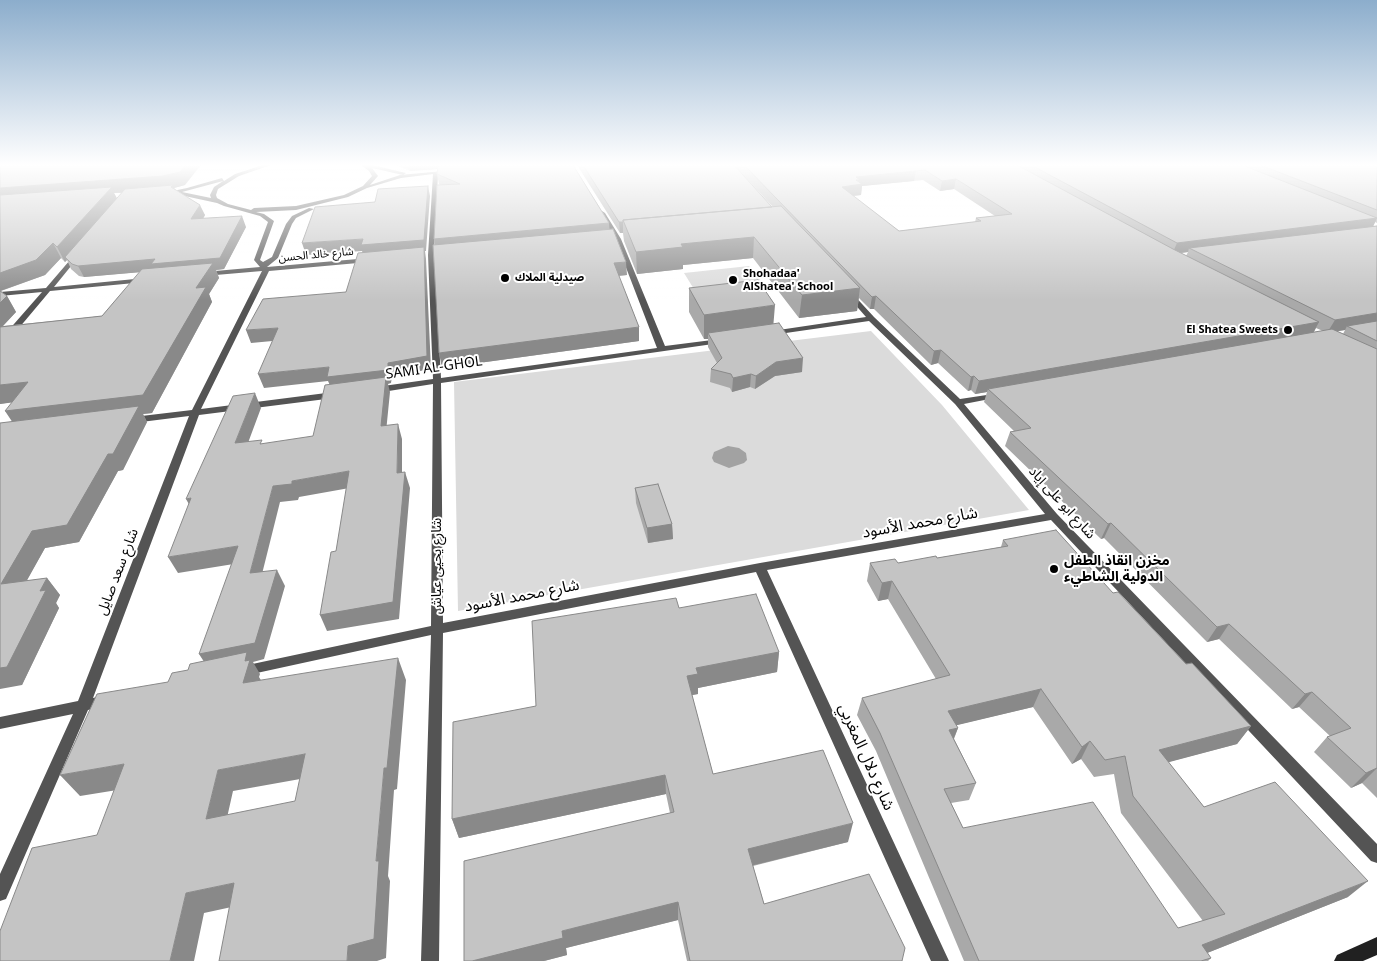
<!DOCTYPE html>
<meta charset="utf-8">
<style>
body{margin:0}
canvas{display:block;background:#fff}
</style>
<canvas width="1377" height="961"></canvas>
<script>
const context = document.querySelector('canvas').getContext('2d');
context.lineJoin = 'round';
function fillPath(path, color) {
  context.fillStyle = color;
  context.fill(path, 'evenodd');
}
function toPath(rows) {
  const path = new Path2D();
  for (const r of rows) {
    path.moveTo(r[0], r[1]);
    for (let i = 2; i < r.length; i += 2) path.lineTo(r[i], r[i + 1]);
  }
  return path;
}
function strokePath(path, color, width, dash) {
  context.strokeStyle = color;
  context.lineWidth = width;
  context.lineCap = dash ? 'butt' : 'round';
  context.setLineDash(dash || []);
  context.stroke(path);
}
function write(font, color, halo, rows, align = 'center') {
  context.font = font + ' "Noto Sans","Noto Sans Arabic",sans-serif';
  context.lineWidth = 4;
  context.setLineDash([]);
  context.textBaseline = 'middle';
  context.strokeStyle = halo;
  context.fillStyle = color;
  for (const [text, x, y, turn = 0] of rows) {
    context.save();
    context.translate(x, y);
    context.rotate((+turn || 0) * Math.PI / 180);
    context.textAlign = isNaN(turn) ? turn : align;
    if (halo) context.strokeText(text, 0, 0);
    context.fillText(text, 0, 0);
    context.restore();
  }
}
fillPath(toPath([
 [749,266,765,286,697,294,684,273],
 [871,331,942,405,1029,510,458,611,454,382]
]), '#dbdbdb');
fillPath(toPath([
 [728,446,739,448,746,453,747,460,744,463,729,468,714,462,712,458,714,452]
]), '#a2a2a2');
fillPath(toPath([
 [263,165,271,165,239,176,218,189,216,195,217,198,228,204,251,210,254,208,296,206,344,195,363,186,372,176,369,171,361,165,372,165,406,173,403,175,372,168,378,176,370,185,400,175,443,171,443,173,438,174,434,255,441,378,657,348,615,239,599,213,602,211,605,213,621,239,665,346,720,339,724,341,720,343,441,383,443,623,760,563,1045,514,955,404,869,321,772,335,768,333,772,331,866,317,845,293,851,292,874,317,960,399,1000,393,1001,395,1000,397,964,404,1057,514,1377,844,1377,863,1371,861,1051,520,767,570,949,961,931,961,756,572,443,633,439,961,421,961,431,635,243,676,238,675,236,671,238,667,243,666,431,626,433,384,376,393,372,390,376,387,433,379,428,255,433,174,401,178,367,188,348,197,296,210,256,212,264,214,274,221,260,260,263,262,272,257,286,224,292,216,309,208,314,209,296,218,292,224,278,258,267,267,369,258,372,260,369,262,269,271,201,409,334,392,338,395,334,398,199,415,93,698,105,695,110,697,112,701,110,705,88,710,6,899,0,901,0,874,73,714,0,729,0,717,78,701,189,416,133,423,128,420,133,417,192,410,262,271,204,276,201,274,204,272,260,267,254,260,268,222,260,216,224,206,217,203,180,195,181,193,166,195,163,193,187,188,222,178,224,181,235,174,263,165],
 [223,181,214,187,210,195,211,198,182,192,223,181],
 [78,252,81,254,80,255,54,287,145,278,148,280,145,282,50,291,3,347,0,347,0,340,42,292,0,296,0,292,46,288,76,253,78,252]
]), '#545454');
fillPath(toPath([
 [1377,937,1377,955,1363,961,1334,961,1337,955,1377,937]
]), '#212121');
fillPath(toPath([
 [0,165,185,185,174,188,205,215,203,219,246,227,224,269,216,270,219,278,209,294,212,302,152,413,143,414,147,422,123,470,118,471,79,542,45,548,26,581,47,578,60,595,56,603,59,608,22,685,12,402,0,404],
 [114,193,122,193,117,199],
 [61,258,65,262,67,260,71,269,79,276,84,277,140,272,102,316,3,326,16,312,7,296,1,291,45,275],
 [396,165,573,165,609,223,609,229,627,275,619,276,639,341,442,368,435,245,434,239,441,185,439,184,437,174,438,169,410,171],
 [577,165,734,165,772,207,773,207,734,165,1377,165,1377,223,1375,222,1373,226,1377,226,1377,798,1362,783,1351,788,1314,752,1327,737,1330,736,1299,707,1292,709,1219,639,1207,642,1104,538,1101,539,1005,446,1010,432,1014,431,984,402,987,392,975,394,971,390,968,391,938,363,931,365,874,309,870,309,859,298,857,311,799,318,753,258,683,265,683,269,637,274,624,241,623,233,620,233],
 [923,180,940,191,954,189,995,216,976,218,975,222,899,231,853,196,861,195,862,186],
 [1188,252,1186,256,1181,253],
 [1316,328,1323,331,1314,332],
 [1345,330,1343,334,1337,331],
 [689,288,774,324,802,372,775,376,755,389,750,387,732,392,730,388,710,382,711,369,717,363,708,347,708,339,704,339,689,312],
 [635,488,672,524,673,539,648,543,636,503],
 [1003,540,1113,593,1251,726,1237,744,1168,762,1204,807,1348,897,1207,953,1211,958,1208,961,964,961,876,751,857,715,862,698,936,679,888,599,878,601,867,581,870,563,898,563,937,558,1001,547],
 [1033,707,1072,764,1081,759,1094,777,1114,774,1121,813,1203,921,1178,928,963,828,951,803,969,800,976,783,954,739,958,728,956,725],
 [679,608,779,652,777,672,698,688,698,694,692,695,713,774,848,842,753,866,764,904,902,961,687,961,678,920,566,948,567,955,544,961,670,813,666,794,459,838,452,819,536,706]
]), '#a9a9a9');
fillPath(toPath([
 [186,165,201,165,185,185,174,188,177,195,169,189,114,193,118,200,65,257,67,260,65,262,57,247,106,194,0,202,0,188],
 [409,165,495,165,410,171],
 [916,171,914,181,862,186,861,195,841,197,842,187,856,177],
 [956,179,954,189,940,191,942,181],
 [428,186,430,196,426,251,425,251,426,259,431,369,392,376,391,383,388,384,390,392,385,442,332,390,328,381,264,388,258,374,329,367,364,257,362,251,306,255,302,243,363,239],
 [200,205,205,215,196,230,191,219],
 [242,216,246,227,224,269,216,270,219,278,209,294,212,302,152,413,143,414,147,422,123,470,118,471,79,542,45,548,15,602,1,584,17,429,5,411,154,271,84,277,78,266],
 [1377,218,1372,229,1189,248,1188,252,1172,254,1177,243],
 [619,222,623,222,623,233,620,233],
 [609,223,610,234,436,250,434,239],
 [754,237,753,258,683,265,683,269,637,274,636,252,681,244],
 [53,243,61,258,45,275,0,291,0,273],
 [626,262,627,275,614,276,614,263],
 [860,288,857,311,799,318,802,295],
 [7,296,16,312,0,329,0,303],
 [876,296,874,309,870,309,872,297],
 [775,305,773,329,708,333,708,339,704,339,704,315],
 [1377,313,1377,325,1347,326,1345,330,1327,333,1335,320],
 [1319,322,1312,335,988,389,987,392,975,394,979,381],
 [639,327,639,341,442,368,439,353],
 [278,328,283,340,251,343,246,330],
 [941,350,938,363,931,365,934,351],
 [803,358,802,372,775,376,755,389,756,376,776,362],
 [751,374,750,387,732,392,733,378],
 [974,376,971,390,968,391,971,377],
 [28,382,39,399,0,404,0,385],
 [255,393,261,408,242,459,235,443],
 [398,424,402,439,402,489,397,473],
 [349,471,355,487,299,497,298,500,280,502,258,590,250,573,273,486,292,481],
 [405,472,410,488,399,619,327,631,320,615],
 [191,498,195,515,186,499],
 [1111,523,1104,538,1101,539,1108,524],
 [672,524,673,539,648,543,647,528],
 [238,546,246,562,178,573,168,557],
 [277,570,285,586,264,659,253,662,260,674,259,677,262,682,243,683,210,671,199,654],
 [47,578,60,595,56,603,59,608,22,685,0,689,0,668],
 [892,581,888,599,878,601,882,583],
 [1229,624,1219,639,1207,642,1217,627],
 [779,652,777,672,698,688,698,694,687,696,687,676,696,668],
 [398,658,406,680,397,789,394,790,388,876,390,881,386,958,377,961,347,961,348,946,376,861,384,768],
 [1041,689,1033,707,941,729,948,711],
 [1312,692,1299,707,1292,709,1305,694],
 [1251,726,1237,744,1147,768,1159,750],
 [958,728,951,745,949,730],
 [1090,741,1081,759,1072,764,1082,747],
 [305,754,317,776,233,791,222,840,206,819,218,770],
 [124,764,142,786,80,796,60,775],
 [1377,768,1362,783,1351,788,1366,773],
 [665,775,666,794,459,838,452,819],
 [853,823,848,842,746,867,748,849],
 [1368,881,1348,897,1187,961,1202,945],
 [234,883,250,903,204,913,194,961,170,961,186,893],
 [678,902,678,920,566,948,567,955,544,961,472,961,562,931]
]), '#898989');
const building = toPath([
 [0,165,186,165,180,172,163,176,0,188,0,165],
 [446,165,573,165,609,223,434,239,437,185,460,184,437,174,438,166,446,165],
 [583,165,734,165,772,207,623,220,623,222,619,222,583,165],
 [744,165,1017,165,1173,249,1319,322,979,381,974,376,971,377,941,350,934,351,876,296,872,297,744,165],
 [925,170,942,181,956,179,1012,214,976,218,981,221,899,231,842,187,862,184,856,180,860,180,856,177,925,170],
 [1031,165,1242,165,1377,218,1177,243,1031,165],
 [1260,165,1377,165,1377,210,1260,165],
 [173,185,171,187,200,205,191,219,242,216,220,258,151,264,155,259,78,266,72,264,65,257,125,189,173,185],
 [428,186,424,240,361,245,363,239,302,243,315,207,375,202,378,189,428,186],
 [112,187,57,247,53,243,36,260,0,273,0,195,112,187],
 [781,206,860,288,802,295,754,237,681,244,683,247,636,252,623,220,781,206],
 [1377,226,1377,313,1335,320,1189,248,1377,226],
 [613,229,626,262,614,263,639,327,439,353,433,245,613,229],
 [424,247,427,356,388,363,388,370,327,377,329,367,258,374,278,328,246,330,263,299,346,292,358,253,424,247],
 [213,263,196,288,206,287,143,395,5,411,28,382,0,385,0,327,102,316,142,269,213,263],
 [758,280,775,305,704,315,689,288,758,280],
 [0,291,7,296,0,303,0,291],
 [1377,321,1377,341,1347,326,1377,321],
 [779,323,803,358,776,362,756,376,751,374,733,378,731,374,711,369,722,358,708,333,779,323],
 [1332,329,1377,349,1377,768,1366,773,1327,737,1351,728,1312,692,1305,694,1229,624,1217,627,1111,523,1108,524,1010,432,1031,428,988,389,1332,329],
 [386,377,381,426,398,424,397,473,405,472,393,602,320,615,331,552,336,551,349,471,292,481,292,484,273,486,250,573,277,570,255,643,199,654,238,546,168,557,191,498,186,499,233,396,255,393,235,443,262,440,260,444,313,436,325,385,386,377],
 [139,406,113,454,108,454,67,525,32,531,1,584,47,578,40,591,46,590,7,667,0,668,0,423,139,406],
 [658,484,672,524,647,528,635,488,658,484],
 [1056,530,1113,593,1118,592,1186,664,1192,663,1251,726,1159,750,1204,807,1275,782,1368,881,1202,945,1211,958,1201,961,979,961,880,733,862,698,950,675,892,581,882,583,870,563,895,559,898,563,936,556,937,558,1008,546,1003,540,1056,530],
 [1041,689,1082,747,1090,741,1105,760,1125,756,1133,796,1225,914,1178,928,1093,802,963,828,944,789,976,783,949,730,958,728,948,711,1041,689],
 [756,594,779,652,696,668,698,674,687,676,713,774,823,750,853,823,748,849,764,904,869,874,905,948,902,961,690,961,678,902,562,931,563,938,472,961,464,961,464,861,674,812,665,775,452,819,453,722,536,706,532,621,676,598,679,608,756,594],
 [247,652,245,661,250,660,243,683,398,658,387,768,384,768,376,861,379,861,374,939,348,946,347,961,219,961,234,883,186,893,170,961,0,961,0,931,32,848,97,835,124,764,60,775,97,694,168,682,172,673,188,670,190,664,247,652],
 [305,754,295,801,206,819,218,770,305,754]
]);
fillPath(building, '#c4c4c4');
strokePath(building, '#898989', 1);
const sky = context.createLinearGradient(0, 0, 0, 300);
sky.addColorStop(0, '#8cadcc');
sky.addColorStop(0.55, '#fff');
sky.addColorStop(1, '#ffffff00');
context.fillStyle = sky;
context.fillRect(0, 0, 1377, 300);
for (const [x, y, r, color] of [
 [505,278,5,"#000"],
 [733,280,5,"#000"],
 [1288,330,5,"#000"],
 [1054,569,5,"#000"]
]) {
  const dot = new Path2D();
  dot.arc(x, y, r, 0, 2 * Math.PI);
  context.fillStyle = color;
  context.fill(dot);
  strokePath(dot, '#fff', 2);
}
write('11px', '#000', '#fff', [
 ["شارع خالد الحسن",316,255,-5]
]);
write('bold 11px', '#000', '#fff', [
 ["Shohadaa'",743,274],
 ["AlShatea' School",743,287],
 ["صيدلية الملاك",515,278],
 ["El Shatea Sweets",1278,330,"right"]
], 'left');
write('14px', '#000', '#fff', [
 ["SAMI AL-GHOL",434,368,-8],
 ["شارع ابو على إياد",1062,503,48],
 ["شارع يحيى عياش",437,566,-90],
 ["شارع سعد صايل",118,572,-69]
]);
write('bold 14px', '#000', '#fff', [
 ["مخزن انقاذ الطفل",1064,561],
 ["الدولية الشاطيء",1064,577]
], 'left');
write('16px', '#000', '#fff', [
 ["شارع محمد الأسود",920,523,-10],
 ["شارع محمد الأسود",522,596,-11],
 ["شارع دلال المغربي",866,757,66]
]);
</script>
